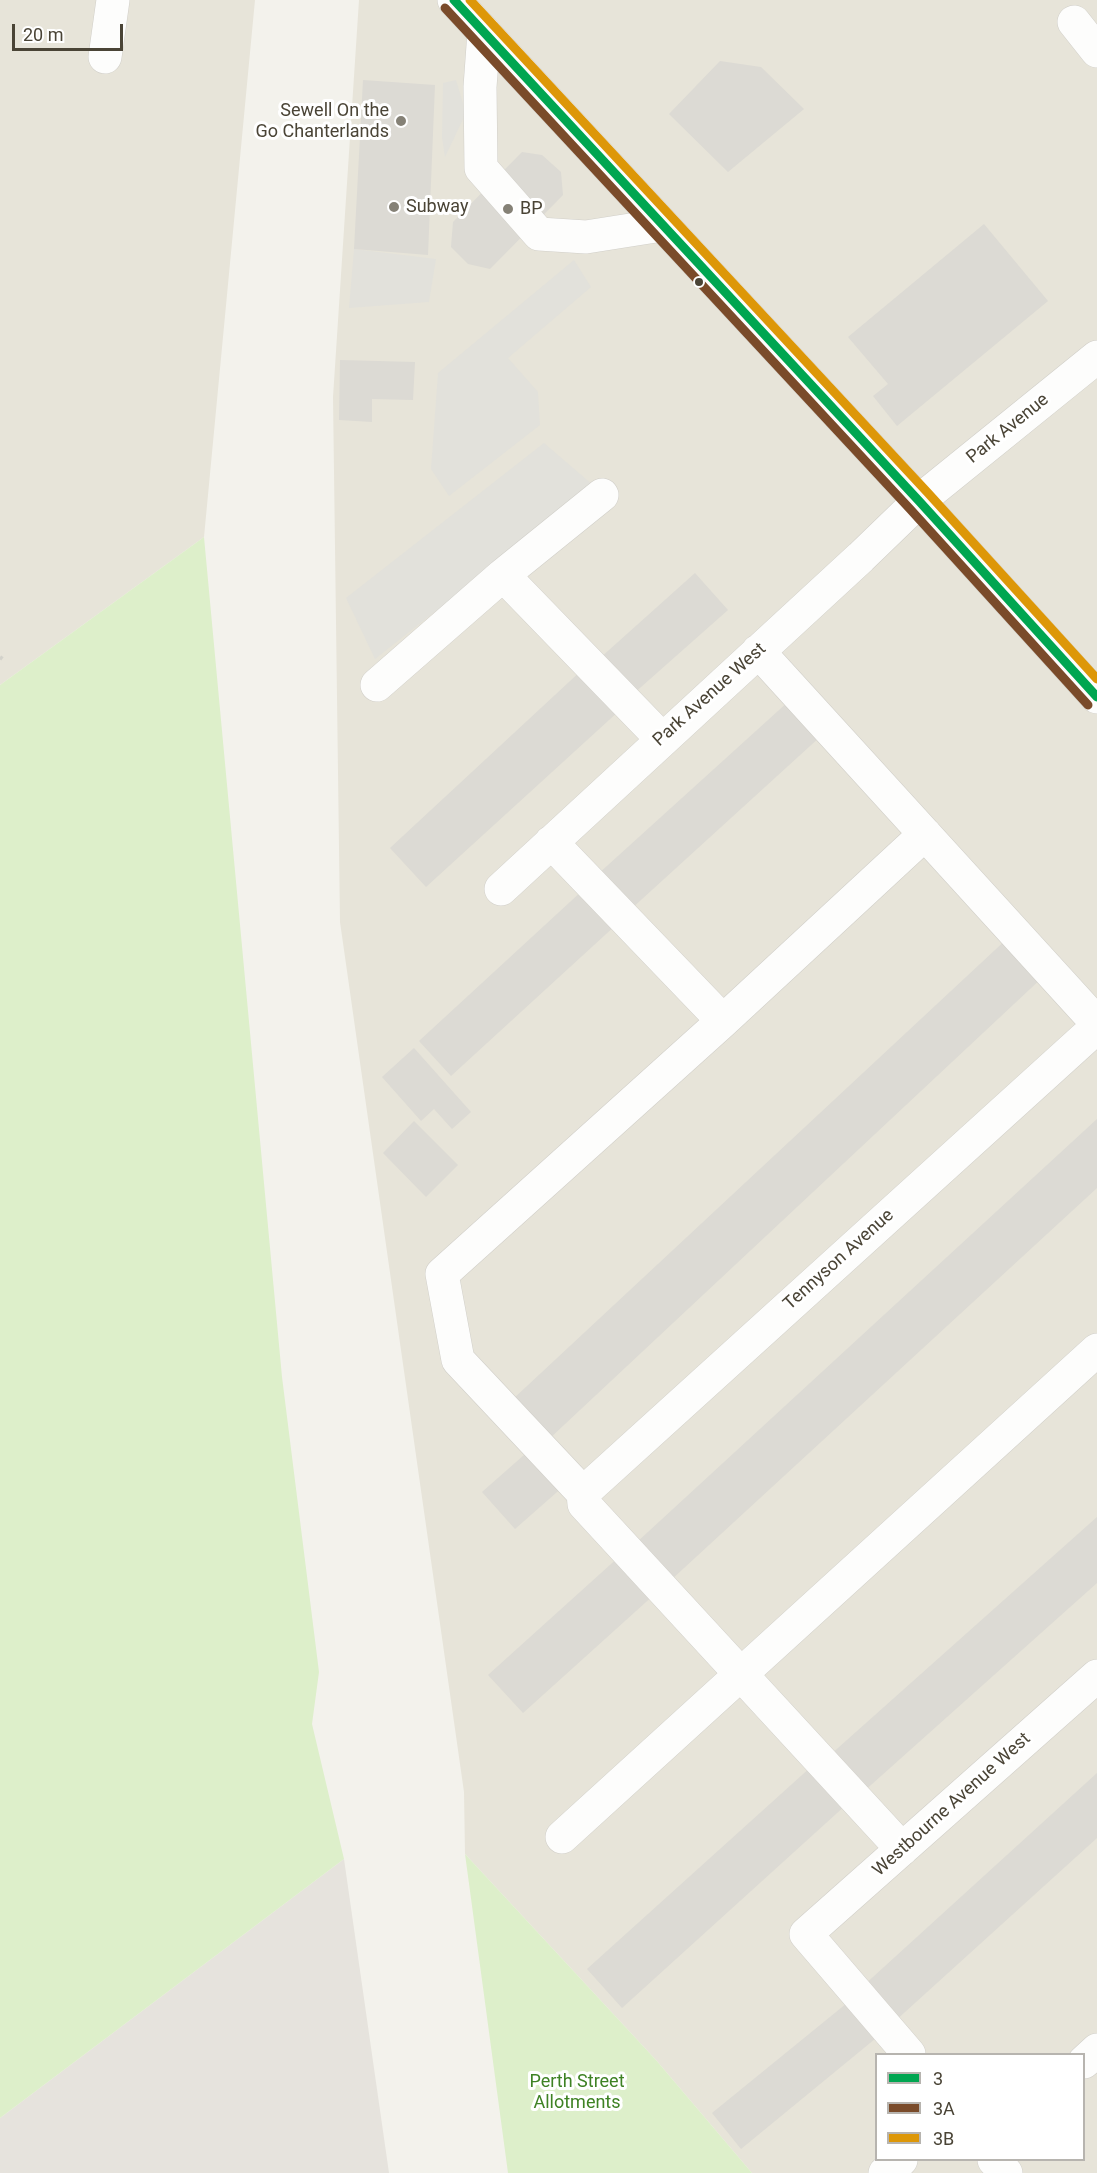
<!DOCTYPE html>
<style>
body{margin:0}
#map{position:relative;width:1097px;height:2173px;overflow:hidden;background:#f3f2ec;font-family:Roboto,sans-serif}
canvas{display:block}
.legend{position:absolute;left:875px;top:2053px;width:210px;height:108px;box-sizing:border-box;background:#fff;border:2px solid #b7b4af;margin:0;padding:8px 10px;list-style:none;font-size:18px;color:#4a4436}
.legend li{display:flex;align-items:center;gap:12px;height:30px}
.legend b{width:30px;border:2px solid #b7b4af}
.scale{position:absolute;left:12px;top:24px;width:111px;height:27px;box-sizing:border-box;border:3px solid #4a4436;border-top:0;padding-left:8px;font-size:18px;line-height:21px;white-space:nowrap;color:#4a4436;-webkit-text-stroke:4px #fff;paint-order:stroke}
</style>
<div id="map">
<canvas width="1097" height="2173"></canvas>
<ul class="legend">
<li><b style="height:8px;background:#00a651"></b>3</li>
<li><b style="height:8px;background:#7a4b2a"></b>3A</li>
<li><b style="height:8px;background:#dd9708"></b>3B</li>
</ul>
<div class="scale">20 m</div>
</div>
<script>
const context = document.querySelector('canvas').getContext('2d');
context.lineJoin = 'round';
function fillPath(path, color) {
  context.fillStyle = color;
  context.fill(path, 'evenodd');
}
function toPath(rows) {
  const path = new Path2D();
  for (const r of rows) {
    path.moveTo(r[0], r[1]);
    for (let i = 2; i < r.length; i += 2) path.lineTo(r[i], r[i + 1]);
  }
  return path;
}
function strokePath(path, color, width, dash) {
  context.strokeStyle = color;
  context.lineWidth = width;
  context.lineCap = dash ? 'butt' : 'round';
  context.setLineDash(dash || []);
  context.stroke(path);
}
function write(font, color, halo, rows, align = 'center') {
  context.font = font + ' Roboto,sans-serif';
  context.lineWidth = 6;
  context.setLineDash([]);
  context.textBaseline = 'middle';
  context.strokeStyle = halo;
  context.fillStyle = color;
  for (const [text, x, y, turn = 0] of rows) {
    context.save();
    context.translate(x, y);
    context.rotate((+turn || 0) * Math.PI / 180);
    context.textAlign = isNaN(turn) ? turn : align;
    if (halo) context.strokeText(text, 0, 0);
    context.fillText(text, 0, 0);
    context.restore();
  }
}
fillPath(toPath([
 [0,0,255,0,204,537,0,685],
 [359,0,1097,0,1097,2173,752,2173,656,2060,465,1854,464,1792,340,922,333,397],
 [876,2054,1084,2054,1084,2160,876,2160]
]), '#e7e4d9');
fillPath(toPath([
 [344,1859,389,2173,0,2173,0,2118]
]), '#e6e3dd');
fillPath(toPath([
 [204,537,282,1377,319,1672,312,1724,344,1859,0,2118,0,685],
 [465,1854,656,2060,752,2173,508,2173]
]), '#ddefca');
fillPath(toPath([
 [456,80,466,113,445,157,442,138,443,83],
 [354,249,436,259,429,302,349,308],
 [574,260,591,287,508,358,538,392,540,425,449,496,431,469,438,373],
 [544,443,594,486,375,659,346,598]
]), '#e2e1db');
fillPath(toPath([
 [720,61,761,67,804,109,728,172,669,114],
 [363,80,435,85,428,255,354,249],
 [522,152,542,155,561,172,563,195,490,269,468,264,451,247,453,222],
 [984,224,1048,301,897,426,873,396,888,384,848,337],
 [340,360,415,362,413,400,372,399,372,422,339,420],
 [695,573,728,610,632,695,599,659],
 [583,669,620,710,426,887,390,848],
 [789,701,821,736,630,910,597,875],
 [583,890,617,924,451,1076,419,1041],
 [1010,936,1045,975,549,1439,512,1400],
 [414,1048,471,1112,452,1129,434,1109,421,1121,382,1077],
 [1097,1119,1097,1188,671,1580,636,1543],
 [414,1121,458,1165,426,1197,383,1153],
 [532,1448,565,1485,515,1529,482,1492],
 [1097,1517,1097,1583,862,1793,829,1756],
 [621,1555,656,1593,523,1713,488,1675],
 [812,1766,847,1804,622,2008,587,1969],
 [1097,1773,1097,1838,894,2022,862,1987],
 [852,1999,881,2034,741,2149,712,2113]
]), '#dcdad4');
const minor = toPath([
 [454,0,919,501,1097,697],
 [1074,22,1097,51],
 [484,32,480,87,481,168,539,234,586,237,662,225],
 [105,57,113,0],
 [503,575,662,739],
 [758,651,1097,1023],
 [377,685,503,575,602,495],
 [551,842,723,1021],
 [501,889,861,557,919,501,1097,357],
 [583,1493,1097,1027],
 [562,1837,1097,1350],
 [902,1849,584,1504,583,1493,458,1360,442,1274,723,1021,925,834],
 [909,2054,806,1934,1097,1676],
 [1084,2062,1097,2050],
 [994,2160,1006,2173],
 [885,2173,901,2160]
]);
strokePath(minor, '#d1cfc9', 34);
strokePath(toPath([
 [0,657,4,660]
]), '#d3d2cb', 4, [3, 3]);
strokePath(minor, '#fdfdfc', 33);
strokePath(toPath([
 [454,0,919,501,1097,697]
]), '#00a651', 9);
strokePath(toPath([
 [445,8,910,509,1088,705]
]), '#7a4b2a', 9);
strokePath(toPath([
 [470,0,928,493,1097,679]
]), '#dd9708', 9);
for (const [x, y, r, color] of [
 [401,121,6,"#858176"],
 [394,207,6,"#858176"],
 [508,209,6,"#858176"],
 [699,282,5,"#4a4436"]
]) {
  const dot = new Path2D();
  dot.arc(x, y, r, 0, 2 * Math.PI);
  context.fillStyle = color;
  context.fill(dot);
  strokePath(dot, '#fff', 2);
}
write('18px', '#4a4436', '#fff', [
 ["Sewell On the",389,111,"right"],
 ["Go Chanterlands",389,132,"right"],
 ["Subway",406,207],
 ["BP",520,209]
], 'left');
write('18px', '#4a4436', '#fff', [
 ["Park Avenue",1008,429,-39],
 ["Park Avenue West",710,695,-42],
 ["Tennyson Avenue",839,1260,-42],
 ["Westbourne Avenue West",952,1805,-42]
]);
write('18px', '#3e8224', '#fff', [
 ["Perth Street",577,2082],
 ["Allotments",577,2103]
]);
</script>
